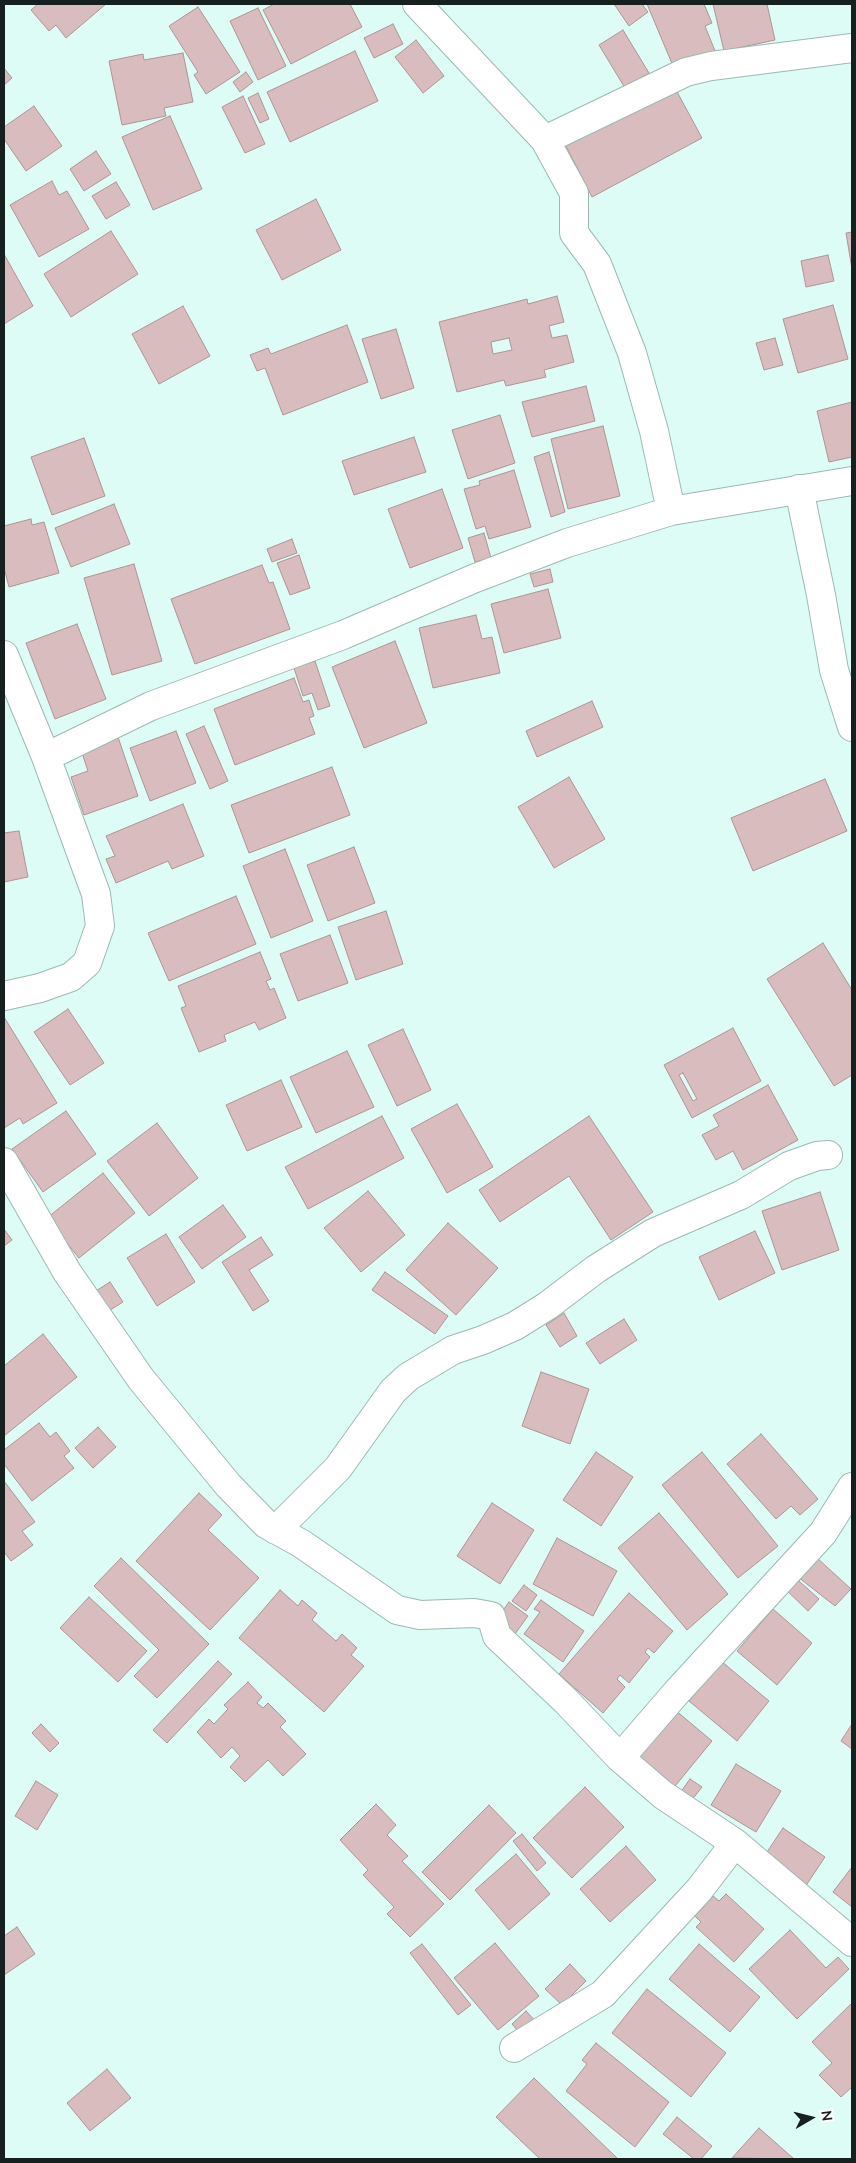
<!DOCTYPE html>
<style>
body{margin:0}
#map{position:relative;width:856px;height:2163px;overflow:hidden;background:#defcf6;font-family:"Nunito Sans",sans-serif}
canvas{display:block}
.frame{position:absolute;inset:0;border:5px solid #16211f;pointer-events:none}
.north{position:absolute;left:786px;top:2093px;width:50px;height:50px;-webkit-text-stroke:4px #fff;paint-order:stroke;rotate:82deg;font-size:14px;font-weight:700;line-height:20px;text-align:center;color:#16211f}
.north::after{content:'';display:block;margin:auto;width:18px;height:22px;background:#16211f;clip-path:polygon(50% 0,100% 100%,50% 72%,0 100%)}
</style>
<div id="map">
<canvas width="856" height="2163"></canvas>
<div class="frame"></div>
<div class="north">N</div>
</div>
<script>
const context = document.querySelector('canvas').getContext('2d');
context.lineJoin = 'round';
function fillPath(path, color) {
  context.fillStyle = color;
  context.fill(path, 'evenodd');
}
function toPath(rows) {
  const path = new Path2D();
  for (const r of rows) {
    path.moveTo(r[0], r[1]);
    for (let i = 2; i < r.length; i += 2) path.lineTo(r[i], r[i + 1]);
  }
  return path;
}
function strokePath(path, color, width, dash) {
  context.strokeStyle = color;
  context.lineWidth = width;
  context.lineCap = dash ? 'butt' : 'round';
  context.setLineDash(dash || []);
  context.stroke(path);
}
const building = toPath([
 [38,4,106,4,66,38,56,25,49,31,31,10,38,4],
 [274,4,350,4,362,27,291,64,263,10,274,4],
 [614,4,642,4,648,12,629,26,614,4],
 [647,4,704,4,712,23,705,26,717,56,676,73,647,4],
 [713,4,767,4,775,40,724,51,713,4],
 [198,7,240,72,206,94,194,75,198,72,169,26,198,7],
 [258,8,286,66,258,80,230,21,258,8],
 [393,24,403,44,374,58,364,38,393,24],
 [623,30,649,73,625,88,599,45,623,30],
 [416,40,444,76,423,93,395,57,416,40],
 [355,51,378,101,290,142,267,92,355,51],
 [183,53,193,102,164,108,166,116,122,125,109,61,143,54,144,60,183,53],
 [4,68,12,78,4,85,4,68],
 [246,72,253,82,240,92,233,82,246,72],
 [675,88,702,138,592,197,566,146,675,88],
 [258,93,269,119,260,123,248,98,258,93],
 [243,96,265,144,245,153,222,107,243,96],
 [34,106,62,146,26,171,4,139,4,127,34,106],
 [170,116,202,189,153,210,122,137,170,116],
 [96,151,111,174,84,191,70,169,96,151],
 [52,181,59,195,67,191,89,229,39,257,10,205,52,181],
 [116,182,130,205,106,219,92,196,116,182],
 [316,199,341,250,282,280,256,230,316,199],
 [111,231,138,274,71,317,44,274,111,231],
 [852,232,852,269,846,233,852,232],
 [4,254,33,306,4,324,4,254],
 [828,255,834,281,806,287,801,261,828,255],
 [557,296,564,322,549,326,552,338,567,335,574,362,544,370,546,377,506,386,504,380,457,392,439,322,527,299,528,304,557,296],
 [509,338,512,350,493,354,491,342,509,338],
 [833,305,848,359,798,373,783,319,833,305],
 [183,306,210,356,159,384,132,334,183,306],
 [347,325,368,382,283,415,265,368,257,371,250,355,268,348,271,354,347,325],
 [396,329,414,388,381,399,362,339,396,329],
 [775,338,783,365,764,370,756,343,775,338],
 [586,386,595,421,532,437,522,402,586,386],
 [852,402,852,457,829,462,817,411,852,402],
 [500,415,515,463,468,479,452,430,500,415],
 [603,426,620,496,568,509,551,439,603,426],
 [414,437,426,472,354,495,342,461,414,437],
 [84,438,105,496,52,515,31,457,84,438],
 [549,452,565,512,551,517,534,457,549,452],
 [514,470,531,527,489,539,485,526,476,529,464,489,480,485,479,481,514,470],
 [442,489,463,548,410,568,388,509,442,489],
 [114,504,130,544,71,567,55,528,114,504],
 [31,519,32,525,44,522,59,573,9,587,4,568,4,526,31,519],
 [484,533,491,558,475,562,468,538,484,533],
 [292,539,297,553,272,562,267,549,292,539],
 [299,555,310,588,290,595,277,563,299,555],
 [134,564,162,661,112,675,84,578,134,564],
 [262,565,269,583,273,582,290,629,195,664,171,599,262,565],
 [550,569,553,582,534,587,530,574,550,569],
 [548,589,561,638,504,653,491,604,548,589],
 [476,615,482,639,492,637,500,673,433,688,419,628,476,615],
 [77,624,106,699,55,719,26,643,77,624],
 [395,641,427,723,364,748,332,667,395,641],
 [315,661,330,706,318,710,312,693,303,696,294,668,315,661],
 [294,678,303,702,309,700,314,716,309,718,315,734,235,765,214,709,294,678],
 [592,701,603,727,537,757,526,731,592,701],
 [204,726,228,781,210,789,186,734,204,726],
 [176,731,196,783,150,801,130,748,176,731],
 [118,737,138,796,84,815,71,777,88,771,81,750,118,737],
 [332,767,350,815,249,853,231,805,332,767],
 [569,777,605,839,554,868,518,807,569,777],
 [825,779,847,831,753,871,731,818,825,779],
 [183,804,204,856,172,869,168,861,116,883,106,859,115,856,106,836,183,804],
 [19,831,28,877,4,882,4,833,19,831],
 [354,847,375,903,328,921,307,865,354,847],
 [285,849,313,921,271,938,243,866,285,849],
 [236,896,256,944,169,981,148,933,236,896],
 [386,911,403,964,356,980,338,927,386,911],
 [330,935,348,983,298,1001,280,954,330,935],
 [823,943,852,990,852,1075,834,1086,767,979,823,943],
 [260,952,271,979,266,981,270,990,274,988,286,1018,259,1030,255,1022,224,1035,226,1041,199,1052,181,1008,186,1006,178,986,260,952],
 [68,1009,104,1063,70,1085,34,1032,68,1009],
 [4,1017,57,1103,23,1124,20,1118,4,1128,4,1017],
 [733,1028,761,1081,692,1118,664,1065,733,1028],
 [683,1073,697,1099,693,1101,679,1075,683,1073],
 [403,1029,431,1090,397,1106,368,1045,403,1029],
 [347,1051,374,1107,316,1133,290,1077,347,1051],
 [281,1080,302,1127,247,1151,226,1105,281,1080],
 [768,1085,798,1140,743,1170,733,1151,716,1160,702,1135,719,1126,713,1115,768,1085],
 [457,1104,493,1167,447,1193,411,1129,457,1104],
 [66,1111,96,1154,43,1192,12,1149,66,1111],
 [382,1116,404,1158,308,1209,285,1167,382,1116],
 [589,1116,653,1212,611,1240,569,1176,500,1222,479,1190,589,1116],
 [157,1123,198,1178,149,1216,107,1161,157,1123],
 [103,1173,135,1213,79,1258,47,1218,103,1173],
 [368,1191,405,1235,361,1272,324,1228,368,1191],
 [820,1192,839,1250,782,1270,762,1211,820,1192],
 [223,1205,246,1237,202,1269,179,1237,223,1205],
 [448,1223,498,1268,456,1315,406,1270,448,1223],
 [4,1229,12,1240,4,1246,4,1229],
 [755,1231,775,1273,719,1300,699,1257,755,1231],
 [166,1234,195,1282,157,1306,127,1258,166,1234],
 [261,1237,273,1255,249,1270,269,1301,253,1311,222,1262,261,1237],
 [385,1272,448,1316,435,1334,372,1290,385,1272],
 [110,1282,123,1302,104,1314,91,1294,110,1282],
 [564,1313,577,1336,560,1347,546,1325,564,1313],
 [624,1319,637,1340,600,1364,586,1343,624,1319],
 [43,1334,77,1377,4,1436,4,1366,43,1334],
 [541,1372,589,1389,570,1444,522,1426,541,1372],
 [39,1423,50,1437,56,1432,70,1451,64,1456,74,1468,32,1501,4,1464,4,1450,39,1423],
 [98,1427,116,1447,93,1468,75,1448,98,1427],
 [761,1434,818,1499,800,1515,791,1506,776,1519,727,1464,761,1434],
 [596,1452,633,1477,601,1526,563,1500,596,1452],
 [702,1452,778,1546,738,1578,662,1485,702,1452],
 [4,1481,35,1522,22,1531,33,1545,11,1561,5,1553,4,1554,4,1481],
 [199,1493,222,1515,208,1530,259,1578,210,1630,136,1561,199,1493],
 [492,1503,534,1530,500,1584,457,1556,492,1503],
 [659,1513,728,1594,687,1630,618,1548,659,1513],
 [557,1538,617,1571,593,1616,533,1584,557,1538],
 [816,1557,851,1589,835,1606,798,1577,816,1557],
 [121,1558,209,1644,157,1698,134,1676,159,1650,94,1586,121,1558],
 [790,1573,819,1599,808,1611,780,1584,790,1573],
 [524,1585,537,1595,526,1611,512,1601,524,1585],
 [280,1590,298,1606,302,1600,317,1613,312,1620,336,1641,342,1634,357,1648,351,1655,364,1666,324,1712,239,1638,280,1590],
 [629,1593,673,1631,654,1653,648,1648,645,1652,650,1657,629,1683,620,1675,617,1679,625,1687,603,1713,559,1674,629,1593],
 [89,1597,147,1651,118,1682,60,1628,89,1597],
 [541,1600,584,1631,563,1662,524,1634,540,1612,534,1609,541,1600],
 [509,1602,528,1616,515,1634,496,1620,509,1602],
 [773,1609,812,1643,777,1685,737,1651,773,1609],
 [218,1661,232,1674,167,1743,153,1730,218,1661],
 [721,1661,769,1701,737,1741,689,1701,721,1661],
 [248,1682,262,1697,257,1703,263,1708,268,1703,286,1721,280,1727,306,1754,283,1776,268,1760,245,1782,230,1767,240,1756,232,1747,221,1758,197,1732,209,1719,214,1724,228,1709,224,1705,248,1682],
 [674,1709,712,1741,671,1791,633,1759,674,1709],
 [41,1724,59,1743,50,1752,32,1733,41,1724],
 [852,1724,852,1749,841,1741,852,1724],
 [736,1764,781,1791,756,1832,711,1805,736,1764],
 [690,1779,702,1787,691,1801,680,1793,690,1779],
 [36,1781,58,1795,37,1830,15,1816,36,1781],
 [585,1787,624,1827,572,1878,533,1838,585,1787],
 [376,1804,396,1825,387,1835,408,1856,402,1861,444,1904,410,1937,387,1914,394,1907,363,1875,368,1870,340,1840,376,1804],
 [489,1805,516,1833,450,1900,422,1872,489,1805],
 [783,1828,825,1857,805,1887,763,1858,783,1828],
 [522,1834,546,1863,537,1871,513,1841,522,1834],
 [626,1846,656,1880,610,1922,580,1889,626,1846],
 [516,1854,550,1894,509,1930,475,1890,516,1854],
 [852,1867,852,1907,833,1892,852,1867],
 [726,1894,764,1929,734,1962,696,1927,701,1922,695,1916,713,1896,719,1901,726,1894],
 [17,1927,35,1954,4,1975,4,1936,17,1927],
 [790,1930,826,1968,838,1957,849,1969,797,2019,749,1969,790,1930],
 [495,1943,539,1996,498,2030,454,1978,495,1943],
 [422,1944,471,2005,458,2015,410,1953,422,1944],
 [699,1944,760,1997,730,2032,669,1979,699,1944],
 [570,1964,586,1981,562,2005,545,1989,570,1964],
 [647,1989,726,2053,691,2097,612,2033,647,1989],
 [852,2003,852,2087,841,2097,819,2075,832,2063,812,2042,852,2003],
 [526,2011,538,2024,524,2038,512,2024,526,2011],
 [596,2043,669,2102,635,2147,566,2091,587,2064,582,2060,596,2043],
 [107,2069,131,2098,90,2131,67,2103,107,2069],
 [534,2078,618,2159,540,2159,496,2117,534,2078],
 [677,2117,712,2146,701,2159,694,2159,663,2134,677,2117],
 [759,2128,794,2159,732,2158,759,2128]
]);
fillPath(building, '#d9bdbe');
strokePath(building, '#ae9394', 1);
const street = toPath([
 [417,4,545,140,574,193,574,233,597,264,632,353,654,431,671,511],
 [545,140,686,72,711,66,852,48],
 [799,489,821,595,834,670,852,727],
 [4,655,46,757,96,894,100,926,87,963,71,977,40,988,4,996],
 [46,757,151,706,343,635,473,579,567,543,671,511,852,481],
 [4,1162,67,1272,141,1379,228,1485,266,1524,302,1544,397,1610,420,1615,474,1613,491,1616,497,1636,566,1701,620,1758,663,1795,735,1843,852,1942],
 [276,1530,338,1468,393,1391,408,1377,453,1350,483,1340,515,1326,547,1306,596,1269,653,1233,741,1195,789,1166,817,1156,828,1155],
 [620,1758,676,1693,823,1533,852,1487],
 [514,2048,603,1994,699,1890,735,1843]
]);
strokePath(street, '#9cb9b3', 30);
strokePath(street, '#fff', 28);
</script>
